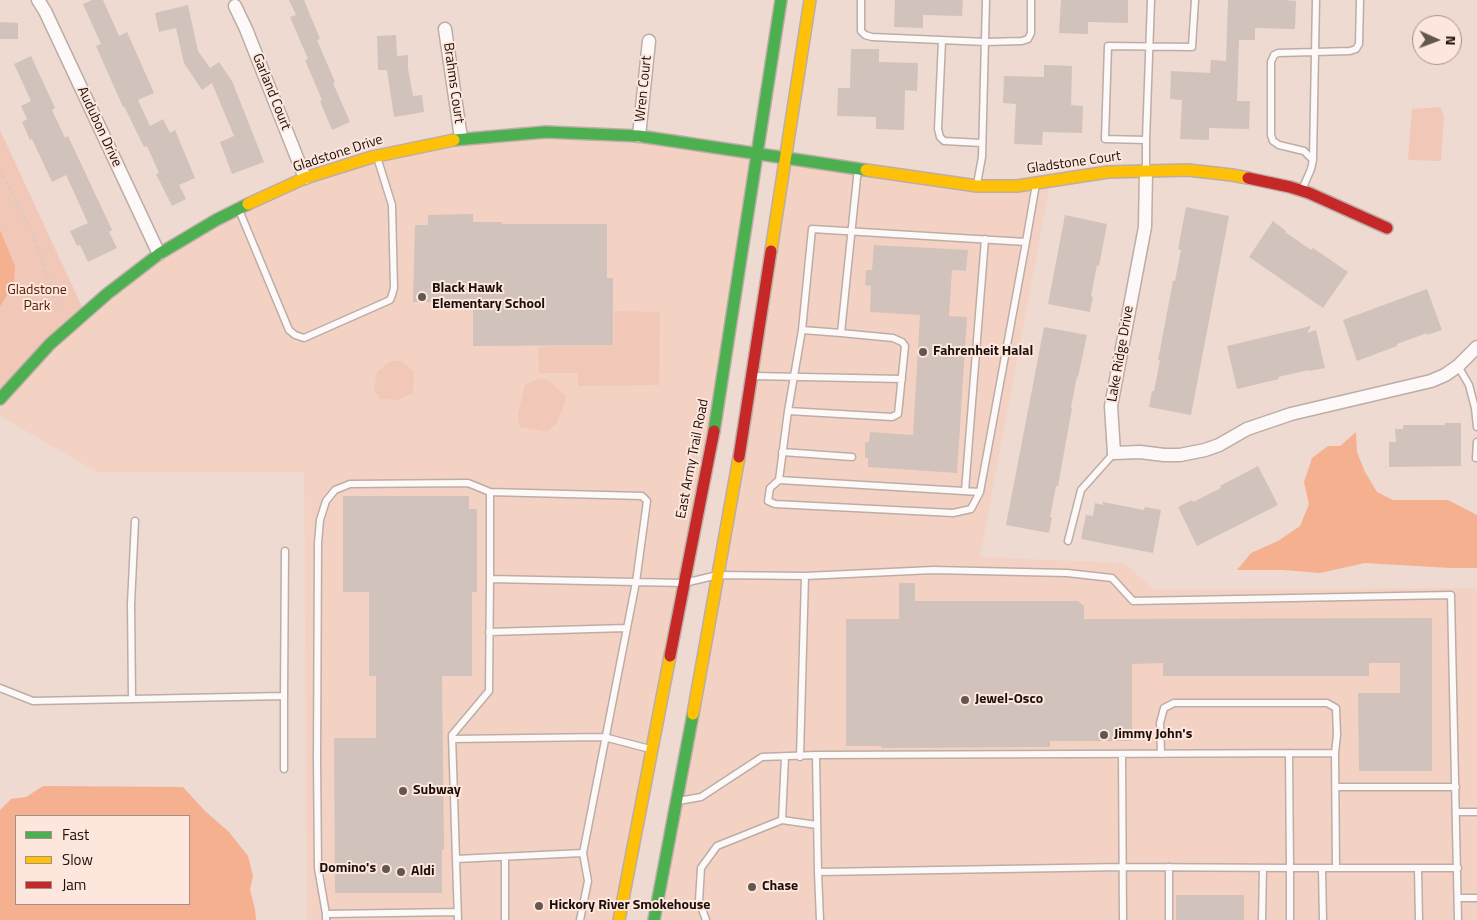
<!DOCTYPE html>
<style>
body{margin:0}
#map{position:relative;width:1477px;height:920px;overflow:hidden;background:#eedad1;font-family:"Titillium Web",sans-serif}
canvas{display:block}
.legend{position:absolute;left:15px;top:815px;width:175px;height:90px;box-sizing:border-box;background:#fde6dc;border:1px solid #a39088;margin:0;padding:6px 9px;list-style:none;font-size:15px;color:#1b0f0a}
.legend li{display:flex;align-items:center;gap:10px;height:25px}
.legend b{width:25px;border:1px solid #a39088}
.north{position:absolute;left:1412px;top:15px;width:50px;height:50px;box-sizing:border-box;background:#fde6dc;border:1px solid #a39088;border-radius:50%;rotate:92deg;font-size:14px;font-weight:700;line-height:20px;text-align:center;color:#1b0f0a}
.north::after{content:'';display:block;margin:auto;width:18px;height:22px;background:#655650;clip-path:polygon(50% 0,100% 100%,50% 72%,0 100%)}
</style>
<div id="map">
<canvas width="1477" height="920"></canvas>
<ul class="legend">
<li><b style="height:6px;background:#4caf50"></b>Fast</li>
<li><b style="height:6px;background:#ffc107"></b>Slow</li>
<li><b style="height:6px;background:#c62828"></b>Jam</li>
</ul>
<div class="north">N</div>
</div>
<script>
const context = document.querySelector('canvas').getContext('2d');
context.lineJoin = 'round';
function fillPath(path, color) {
  context.fillStyle = color;
  context.fill(path, 'evenodd');
}
function toPath(rows) {
  const path = new Path2D();
  for (const r of rows) {
    path.moveTo(r[0], r[1]);
    for (let i = 2; i < r.length; i += 2) path.lineTo(r[i], r[i + 1]);
  }
  return path;
}
function strokePath(path, color, width, dash) {
  context.strokeStyle = color;
  context.lineWidth = width;
  context.lineCap = dash ? 'butt' : 'round';
  context.setLineDash(dash || []);
  context.stroke(path);
}
function write(font, color, halo, rows, align = 'center') {
  context.font = font + ' "Titillium Web",sans-serif';
  context.lineWidth = 4;
  context.setLineDash([]);
  context.textBaseline = 'middle';
  context.strokeStyle = halo;
  context.fillStyle = color;
  for (const [text, x, y, turn = 0] of rows) {
    context.save();
    context.translate(x, y);
    context.rotate((+turn || 0) * Math.PI / 180);
    context.textAlign = isNaN(turn) ? turn : align;
    if (halo) context.strokeText(text, 0, 0);
    context.fillText(text, 0, 0);
    context.restore();
  }
}
fillPath(toPath([
 [543,139,638,143,752,158,701,470,613,920,307,920,304,472,97,472,0,416,0,407,68,334,162,259,224,222,299,187,376,162,461,143],
 [791,165,1049,189,980,557,1124,563,1155,590,1477,588,1477,920,662,920]
]), '#f4d2c3');
fillPath(toPath([
 [1440,107,1444,116,1441,161,1408,160,1412,109],
 [0,130,83,309,0,395],
 [614,311,660,312,659,385,578,386,578,373,539,373,538,347,614,345],
 [390,361,401,361,414,371,413,393,398,400,380,399,374,389,377,372],
 [539,378,548,380,567,397,557,423,547,432,520,427,519,424,518,414,525,385]
]), '#f1c8b7');
fillPath(toPath([
 [0,230,15,266,14,283,0,307],
 [1356,432,1357,452,1365,472,1377,492,1393,500,1448,500,1477,515,1477,568,1450,568,1365,563,1320,573,1283,570,1237,570,1251,553,1278,541,1300,526,1309,504,1304,482,1312,458,1328,446,1340,446],
 [43,786,183,787,205,811,229,832,248,856,253,876,250,890,255,909,256,920,0,920,0,810,11,799,26,797],
 [189,816,189,904,16,904,16,816]
]), '#f5b090');
fillPath(toPath([
 [92,0,103,0,119,36,127,32,154,93,138,100,150,126,163,119,170,133,175,130,195,178,179,185,186,199,172,206,156,174,159,173,147,146,144,147,124,106,123,107,96,46,101,44,83,4],
 [289,0,304,0,320,39,317,40,335,82,333,83,350,122,332,130,320,101,322,100,305,60,308,59,290,17,296,15],
 [895,0,963,0,962,16,923,15,923,28,894,27],
 [1061,0,1128,0,1128,23,1088,22,1088,34,1059,33],
 [1228,0,1283,0,1296,1,1295,29,1255,28,1255,40,1239,40,1237,101,1250,101,1249,129,1209,128,1209,140,1180,139,1182,100,1170,99,1171,71,1210,73,1211,60,1226,61],
 [188,5,198,51,210,68,219,62,232,81,264,162,232,174,220,142,234,136,212,83,202,90,184,63,176,28,159,32,155,13],
 [0,22,18,23,18,39,0,39],
 [396,35,397,56,408,55,408,68,413,96,422,95,424,112,394,117,387,70,378,70,377,36],
 [851,49,879,49,879,62,918,63,917,91,905,90,904,130,876,129,876,117,837,116,838,88,850,88],
 [31,56,55,108,52,110,65,138,68,136,112,230,109,232,117,248,88,262,80,245,77,246,70,231,88,223,66,175,52,182,32,139,30,140,22,122,27,119,21,106,31,101,14,64],
 [1044,65,1072,66,1071,105,1083,106,1082,133,1043,132,1042,145,1014,144,1016,104,1003,103,1004,76,1044,77],
 [1186,207,1229,216,1191,415,1149,407,1152,391,1154,391,1160,360,1158,360,1173,281,1175,281,1181,250,1178,249],
 [473,214,473,222,502,222,502,224,607,224,607,278,613,278,613,345,473,346,473,302,413,302,415,225,428,225,428,215],
 [1065,215,1107,224,1099,266,1097,265,1091,296,1093,297,1090,312,1048,304],
 [1273,221,1286,231,1285,232,1311,250,1313,248,1348,272,1323,308,1249,257],
 [874,245,968,250,966,271,952,270,949,316,967,317,957,473,868,467,868,458,865,458,865,442,869,442,870,432,913,435,920,315,870,312,871,286,865,285,866,270,872,270],
 [1427,289,1442,330,1427,335,1427,333,1397,344,1397,346,1357,361,1343,320],
 [1311,326,1307,333,1316,330,1325,368,1309,371,1309,370,1278,377,1279,379,1237,389,1227,346],
 [1044,327,1087,335,1078,377,1077,376,1071,408,1072,408,1058,486,1056,486,1050,517,1052,517,1049,533,1006,525],
 [1445,423,1461,423,1461,466,1389,467,1389,442,1396,442,1395,429,1403,429,1403,425,1445,425],
 [1258,466,1278,505,1197,546,1178,507,1192,500,1193,502,1221,488,1220,486],
 [343,496,469,496,469,509,477,509,477,592,472,592,472,676,442,676,444,849,442,850,442,893,335,893,334,738,376,738,376,676,369,676,369,592,343,592],
 [1103,502,1144,510,1145,507,1161,510,1153,553,1081,539,1086,515,1093,516,1095,503,1103,505],
 [899,583,915,583,915,601,1078,601,1084,606,1084,619,1432,618,1432,771,1359,771,1358,693,1400,693,1400,663,1369,663,1369,676,1163,676,1163,663,1132,664,1132,741,1050,741,1050,747,881,748,881,746,846,746,846,619,899,619],
 [1176,895,1244,895,1244,920,1176,920]
]), '#d1c2bb');
const lane = toPath([
 [861,0,861,31,865,35,872,37,986,42,1022,41,1028,39,1031,33,1031,0],
 [942,41,938,129,940,137,944,141,982,143],
 [1146,140,1105,139,1108,46,1192,47,1195,0],
 [1313,160,1304,151,1279,145,1273,141,1271,135,1271,62,1274,55,1278,53,1350,51,1356,49,1359,44,1360,0],
 [1146,169,1146,140,1151,0],
 [977,184,982,157,986,0],
 [1302,190,1311,169,1313,160,1316,0],
 [239,210,289,330,295,335,304,338,390,300,392,295,394,288,392,205,377,157],
 [1026,242,812,229,802,330,788,411,779,480,980,492,1026,242,1036,184],
 [802,330,841,333,858,168],
 [1458,366,1469,385,1475,408,1477,427],
 [753,376,902,379],
 [788,411,892,417,898,414,905,346,902,342,893,338,841,333],
 [782,452,852,457],
 [1476,458,1477,442],
 [779,480,770,488,768,501,775,504,953,513,971,509,980,492],
 [965,491,985,239],
 [1068,541,1081,490,1114,453],
 [489,632,626,628],
 [0,688,33,701,284,696,285,551],
 [132,699,131,604,135,521],
 [452,739,604,737,650,749],
 [1122,754,1123,920],
 [1161,754,1160,723,1164,708,1174,703,1327,703,1336,708,1337,735,1335,753],
 [816,755,1335,753,1336,868],
 [800,757,805,576],
 [284,769,284,696],
 [1336,787,1456,787],
 [678,801,701,797,762,757,816,755,818,872,1123,867,1290,868,1289,753],
 [1456,812,1477,812],
 [782,820,817,825],
 [505,857,505,920],
 [456,859,583,853,636,582,647,501,642,496,490,492,490,579],
 [1322,868,1323,920],
 [1418,868,1419,920],
 [818,872,820,920],
 [1458,898,1477,898],
 [326,914,318,868,317,759,318,543,320,520,326,501,335,490,350,484,468,483,490,492],
 [326,920,326,914,457,912],
 [458,920,452,735,489,691,490,579,684,583,718,575,805,576,933,570,1067,573,1112,578,1133,601,1451,595,1458,920],
 [580,920,588,881,583,853],
 [706,920,699,901,701,868,717,846,782,820,785,757],
 [1169,920,1169,867],
 [1262,920,1263,868],
 [1290,920,1290,868,1458,868]
]);
const street = toPath([
 [38,0,45,11,159,254],
 [235,6,246,29,305,178],
 [445,29,461,138],
 [639,136,649,41],
 [1146,170,1145,227,1111,406,1114,453,1140,452,1164,455,1180,455,1205,450,1219,445,1247,429,1291,414,1431,381,1445,375,1458,366,1477,347]
]);
const fast = toPath([
 [454,140,546,132,639,136,866,170],
 [0,399,50,344,107,294,159,254,216,220,248,204],
 [714,431,781,0],
 [654,920,693,714]
]);
const slow = toPath([
 [866,170,977,186,1017,186,1108,172,1188,170,1232,175,1248,178],
 [248,204,305,178,372,157,454,140],
 [771,251,810,0],
 [693,714,739,457],
 [619,920,670,656]
]);
const jam = toPath([
 [1248,178,1290,187,1309,193,1387,228],
 [739,457,771,251],
 [670,656,714,431]
]);
strokePath(lane, '#bcada6', 9);
strokePath(street, '#bcada6', 15);
strokePath(fast, '#bcada6', 14);
strokePath(slow, '#bcada6', 14);
strokePath(jam, '#bcada6', 14);
strokePath(toPath([
 [0,170,35,239,59,312]
]), '#d1ccc9', 2.5, [2.5, 4]);
strokePath(lane, '#fcf9f8', 6);
strokePath(street, '#fcf9f8', 12);
strokePath(fast, '#4caf50', 11);
strokePath(slow, '#ffc107', 11);
strokePath(jam, '#c62828', 11);
for (const [x, y, r, color] of [
 [422,297,5,"#655650"],
 [923,352,5,"#655650"],
 [965,700,5,"#655650"],
 [1104,735,5,"#655650"],
 [403,791,5,"#655650"],
 [386,869,5,"#655650"],
 [401,872,5,"#655650"],
 [752,887,5,"#655650"],
 [539,906,5,"#655650"]
]) {
  const dot = new Path2D();
  dot.arc(x, y, r, 0, 2 * Math.PI);
  context.fillStyle = color;
  context.fill(dot);
  strokePath(dot, '#fde6dc', 2);
}
write('14px', '#1b0f0a', '#fde6dc', [
 ["Brahms Court",453,83,82],
 ["Wren Court",644,89,-84],
 ["Garland Court",271,92,68],
 ["Audubon Drive",99,127,65],
 ["Gladstone Drive",338,154,-18],
 ["Gladstone Court",1074,163,-8],
 ["Lake Ridge Drive",1121,354,-80],
 ["East Army Trail Road",693,459,-79]
]);
write('bold 14px', '#1b0f0a', '#fde6dc', [
 ["Black Hawk",432,289],
 ["Elementary School",432,305],
 ["Fahrenheit Halal",933,352],
 ["Jewel-Osco",975,700],
 ["Jimmy John's",1114,735],
 ["Subway",413,791],
 ["Domino's",376,869,"right"],
 ["Aldi",411,872],
 ["Chase",762,887],
 ["Hickory River Smokehouse",549,906]
], 'left');
write('14px', '#521b00', '#fde6dc', [
 ["Gladstone",37,291],
 ["Park",37,307]
]);
</script>
